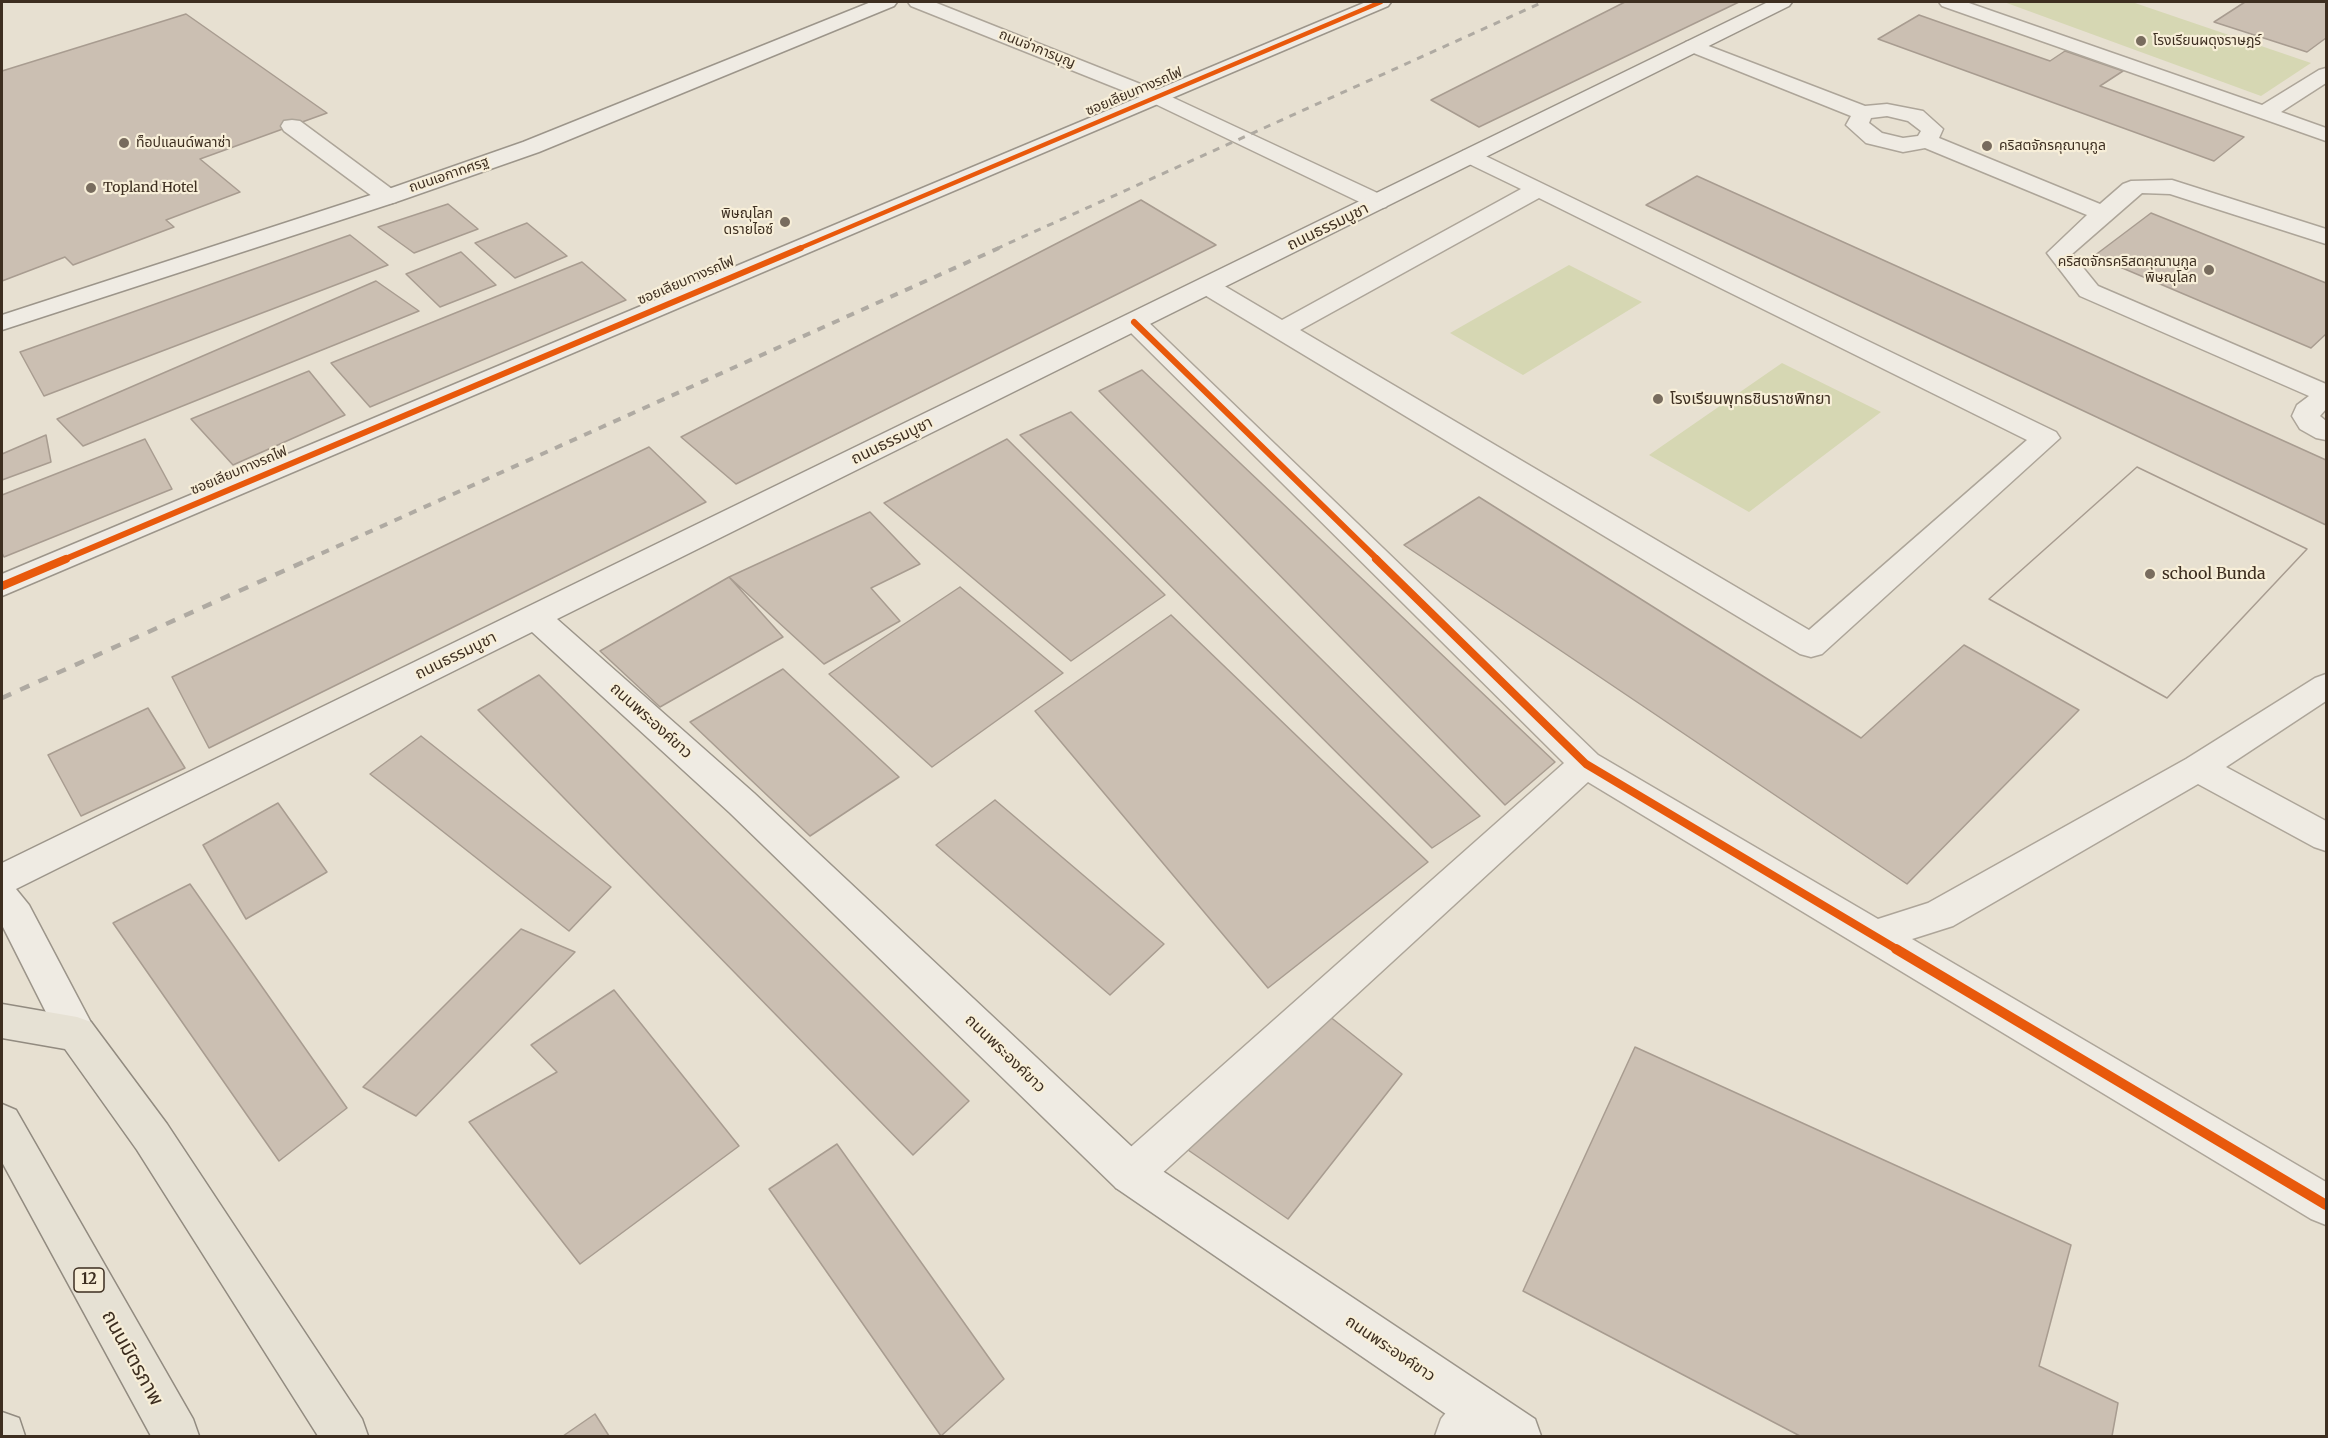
<!DOCTYPE html>
<meta charset="utf-8">
<style>
body{margin:0}
#map{position:relative;width:2328px;height:1438px;overflow:hidden;background:#e7e0d1;font-family:Merriweather,serif}
canvas{display:block}
.frame{position:absolute;inset:0;border:3px solid #3d2e20;pointer-events:none}
</style>
<div id="map">
<canvas width="2328" height="1438"></canvas>
<div class="frame"></div>
</div>
<script>
const context = document.querySelector('canvas').getContext('2d');
context.lineJoin = 'round';
function fillPath(path, color) {
  context.fillStyle = color;
  context.fill(path, 'evenodd');
}
function toPath(rows) {
  const path = new Path2D();
  for (const r of rows) {
    path.moveTo(r[0], r[1]);
    for (let i = 2; i < r.length; i += 2) path.lineTo(r[i], r[i + 1]);
  }
  return path;
}
function strokePath(path, color, width, dash) {
  context.strokeStyle = color;
  context.lineWidth = width;
  context.lineCap = dash ? 'butt' : 'round';
  context.setLineDash(dash || []);
  context.stroke(path);
}
function write(font, color, halo, rows, align = 'center') {
  context.font = font + ' Merriweather,"Noto Sans Thai",serif';
  context.lineWidth = 4.5;
  context.setLineDash([]);
  context.textBaseline = 'middle';
  context.strokeStyle = halo;
  context.fillStyle = color;
  for (const [text, x, y, turn = 0] of rows) {
    context.save();
    context.translate(x, y);
    context.rotate((+turn || 0) * Math.PI / 180);
    context.textAlign = isNaN(turn) ? turn : align;
    if (halo) context.strokeText(text, 0, 0);
    context.fillText(text, 0, 0);
    context.restore();
  }
}
fillPath(toPath([
 [2004,2,2132,2,2311,63,2261,96],
 [1569,265,1642,302,1523,375,1450,333],
 [1782,363,1881,412,1749,512,1649,455]
]), '#d6d7b3');
const building = toPath([
 [1625,2,1739,2,1479,127,1431,100,1625,2],
 [2245,2,2326,2,2326,38,2307,52,2214,22,2245,2],
 [186,14,327,113,200,159,240,192,166,220,174,227,73,265,65,257,2,281,2,71,186,14],
 [1919,15,2050,61,2065,51,2123,71,2100,86,2244,137,2214,161,1878,39,1919,15],
 [1697,176,2326,460,2326,525,1646,205,1697,176],
 [1141,200,1216,245,736,484,681,437,1141,200],
 [448,204,478,229,414,253,378,227,448,204],
 [2151,213,2326,283,2326,334,2311,348,2094,256,2151,213],
 [527,223,567,256,515,278,475,243,527,223],
 [350,235,388,265,44,396,20,352,350,235],
 [461,252,496,285,440,307,406,274,461,252],
 [582,262,626,300,370,407,331,363,582,262],
 [376,281,419,311,83,446,57,419,376,281],
 [1142,370,1555,762,1505,805,1099,391,1142,370],
 [309,371,345,415,233,465,191,419,309,371],
 [1071,412,1480,816,1432,848,1020,435,1071,412],
 [46,435,51,462,2,480,2,454,46,435],
 [145,439,172,489,4,557,2,553,2,495,145,439],
 [1007,439,1165,595,1071,661,884,503,1007,439],
 [649,447,706,502,209,748,172,677,649,447],
 [2137,467,2307,549,2167,698,1989,599,2137,467],
 [2137,467,2307,549,2167,698,1989,599,2137,467],
 [1479,497,1861,738,1964,645,2079,710,1907,884,1404,545,1479,497],
 [870,512,920,564,871,588,900,621,824,664,729,577,870,512],
 [729,577,783,637,660,707,600,651,729,577],
 [960,587,1063,673,932,767,829,674,960,587],
 [1171,615,1428,862,1268,988,1035,711,1171,615],
 [783,669,899,777,810,836,690,722,783,669],
 [539,675,969,1101,913,1155,478,710,539,675],
 [148,708,185,768,81,816,48,755,148,708],
 [421,736,611,887,569,931,370,774,421,736],
 [995,800,1164,944,1110,995,936,845,995,800],
 [278,803,327,872,246,919,203,845,278,803],
 [190,884,347,1108,279,1161,113,923,190,884],
 [521,929,575,952,416,1116,363,1087,521,929],
 [614,990,739,1146,580,1264,469,1122,557,1072,531,1045,614,990],
 [1319,1008,1402,1074,1288,1219,1175,1141,1319,1008],
 [1635,1047,2071,1245,2039,1366,2118,1403,2112,1436,1800,1436,1523,1291,1635,1047],
 [837,1144,1004,1379,941,1436,769,1189,837,1144],
 [595,1414,609,1436,563,1436,595,1414]
]);
fillPath(building, '#cbbfb2');
strokePath(building, '#a89c90', 1.5);
const lane = toPath([
 [1939,2,1966,2,2262,105,2319,70,2326,68,2326,83,2281,112,2326,128,2326,141,1942,6,1939,2],
 [1693,40,1865,106,1887,104,1923,111,1943,129,1939,138,2100,204,2123,184,2131,181,2172,180,2326,229,2326,244,2170,194,2142,193,2072,254,2098,286,2326,384,2326,409,2320,416,2326,421,2326,440,2316,438,2300,429,2292,416,2297,405,2309,396,2080,296,2047,253,2087,215,1925,148,1903,152,1866,143,1846,125,1851,116,1686,50,1683,46,1686,42,1693,40],
 [1887,116,1908,121,1921,131,1918,136,1903,138,1882,133,1869,123,1871,118,1887,116],
 [292,120,300,121,396,192,399,197,396,202,388,204,380,202,284,131,281,126,284,121,292,120],
 [1471,149,2056,432,2060,438,1822,654,1811,657,1800,654,1198,291,1195,286,1198,281,1207,279,1216,281,1282,320,1521,189,1463,161,1460,156,1463,151,1471,149],
 [1539,198,2027,440,1809,630,1300,330,1539,198],
 [1478,1385,1494,1392,1501,1408,1486,1436,1435,1436,1441,1419,1462,1392,1478,1385]
]);
const street = toPath([
 [908,2,934,2,1163,93,1386,197,1389,202,1386,207,1378,209,1370,207,1149,101,911,6,908,2],
 [1134,314,1143,317,1598,755,1878,919,1928,903,2186,759,2315,678,2326,674,2326,701,2226,767,2326,821,2326,851,2314,847,2198,784,1953,926,1912,939,2326,1182,2326,1225,2311,1219,1588,782,1146,1188,1131,1194,1116,1188,1110,1174,1116,1160,1564,763,1125,327,1121,322,1125,317,1134,314]
]);
const secondary = toPath([
 [871,2,897,2,894,6,539,152,396,202,2,330,2,315,380,192,523,142,871,2],
 [1366,2,1391,2,1388,6,2,596,2,574,1366,2],
 [1768,2,1792,2,1789,6,557,619,754,793,1146,1160,1535,1419,1541,1436,1478,1436,1116,1188,730,813,532,632,16,889,29,905,97,1034,91,1046,77,1051,63,1046,2,925,2,863,1768,2]
]);
const primary = toPath([
 [2,1004,77,1017,91,1022,167,1124,362,1419,368,1436,318,1436,137,1150,65,1049,2,1038,2,1004],
 [2,1104,16,1110,193,1419,199,1436,151,1436,2,1162,2,1104],
 [2,1412,19,1418,25,1436,2,1436,2,1412]
]);
strokePath(lane, '#ada599', 3);
strokePath(street, '#ada599', 3);
strokePath(secondary, '#9c958a', 3);
strokePath(primary, '#928b80', 3);
fillPath(lane, '#efebe3');
fillPath(street, '#efebe3');
fillPath(secondary, '#efebe3');
fillPath(primary, '#e6e1d4');
strokePath(toPath([
 [996,249,1543,2]
]), '#afaaa2', 3, [7, 7]);
strokePath(toPath([
 [307,560,999,248]
]), '#afaaa2', 4, [8, 8]);
strokePath(toPath([
 [2,698,310,559]
]), '#afaaa2', 4.5, [10, 10]);
strokePath(toPath([
 [798,249,1381,2]
]), '#e8590c', 4.5);
strokePath(toPath([
 [1134,322,1378,560],
 [63,560,801,248]
]), '#e8590c', 6);
strokePath(toPath([
 [1376,559,1586,764,1898,950],
 [2,586,66,559]
]), '#e8590c', 8);
strokePath(toPath([
 [1896,949,2326,1205]
]), '#e8590c', 10);
for (const [x, y, r, color] of [
 [2141,41,6,"#786c5e"],
 [124,143,6,"#786c5e"],
 [1987,146,6,"#786c5e"],
 [91,188,6,"#786c5e"],
 [785,222,6,"#786c5e"],
 [2209,270,6,"#786c5e"],
 [1658,399,6,"#786c5e"],
 [2150,574,6,"#786c5e"]
]) {
  const dot = new Path2D();
  dot.arc(x, y, r, 0, 2 * Math.PI);
  context.fillStyle = color;
  context.fill(dot);
  strokePath(dot, '#f7eed8', 2);
}
write('14px', '#3d2e20', '#f7eed8', [
 ["โรงเรียนผดุงราษฎร์",2153,41],
 ["ท็อปแลนด์พลาซ่า",136,143],
 ["คริสตจักรคุณานุกูล",1999,146],
 ["Topland Hotel",103,188],
 ["พิษณุโลก",773,214,"right"],
 ["ดรายไอซ์",773,230,"right"],
 ["คริสตจักรคริสตคุณานุกูล",2197,262,"right"],
 ["พิษณุโลก",2197,278,"right"]
], 'left');
write('14px', '#3d2e20', '#f7eed8', [
 ["ถนนจ่าการบุญ",1037,49,22],
 ["ซอยเลียบทางรถไฟ",1134,92,-23],
 ["ถนนเอกาทศรฐ",449,175,-19],
 ["ซอยเลียบทางรถไฟ",686,281,-23],
 ["ซอยเลียบทางรถไฟ",239,471,-23]
]);
for (const [x, y, w] of [
 [89,1280,30]
]) {
  const box = new Path2D();
  box.roundRect(x - w / 2, y - 12, w, 24, 4.5);
  context.fillStyle = '#f7eed8';
  context.fill(box);
  strokePath(box, '#3d2e20', 1.5);
}
write('bold 15px', '#3d2e20', null, [
 ["12",89,1280]
]);
write('16px', '#3d2e20', '#f7eed8', [
 ["ถนนธรรมบูชา",1328,227,-26],
 ["ถนนธรรมบูชา",892,441,-26],
 ["ถนนธรรมบูชา",456,656,-26],
 ["ถนนพระองค์ขาว",651,721,42],
 ["ถนนพระองค์ขาว",1005,1054,44],
 ["ถนนพระองค์ขาว",1390,1349,34]
]);
write('16px', '#3d2e20', '#f7eed8', [
 ["โรงเรียนพุทธชินราชพิทยา",1670,399],
 ["school Bunda",2162,574]
], 'left');
write('20px', '#3d2e20', '#f7eed8', [
 ["ถนนมิตรภาพ",132,1358,61]
]);
</script>
